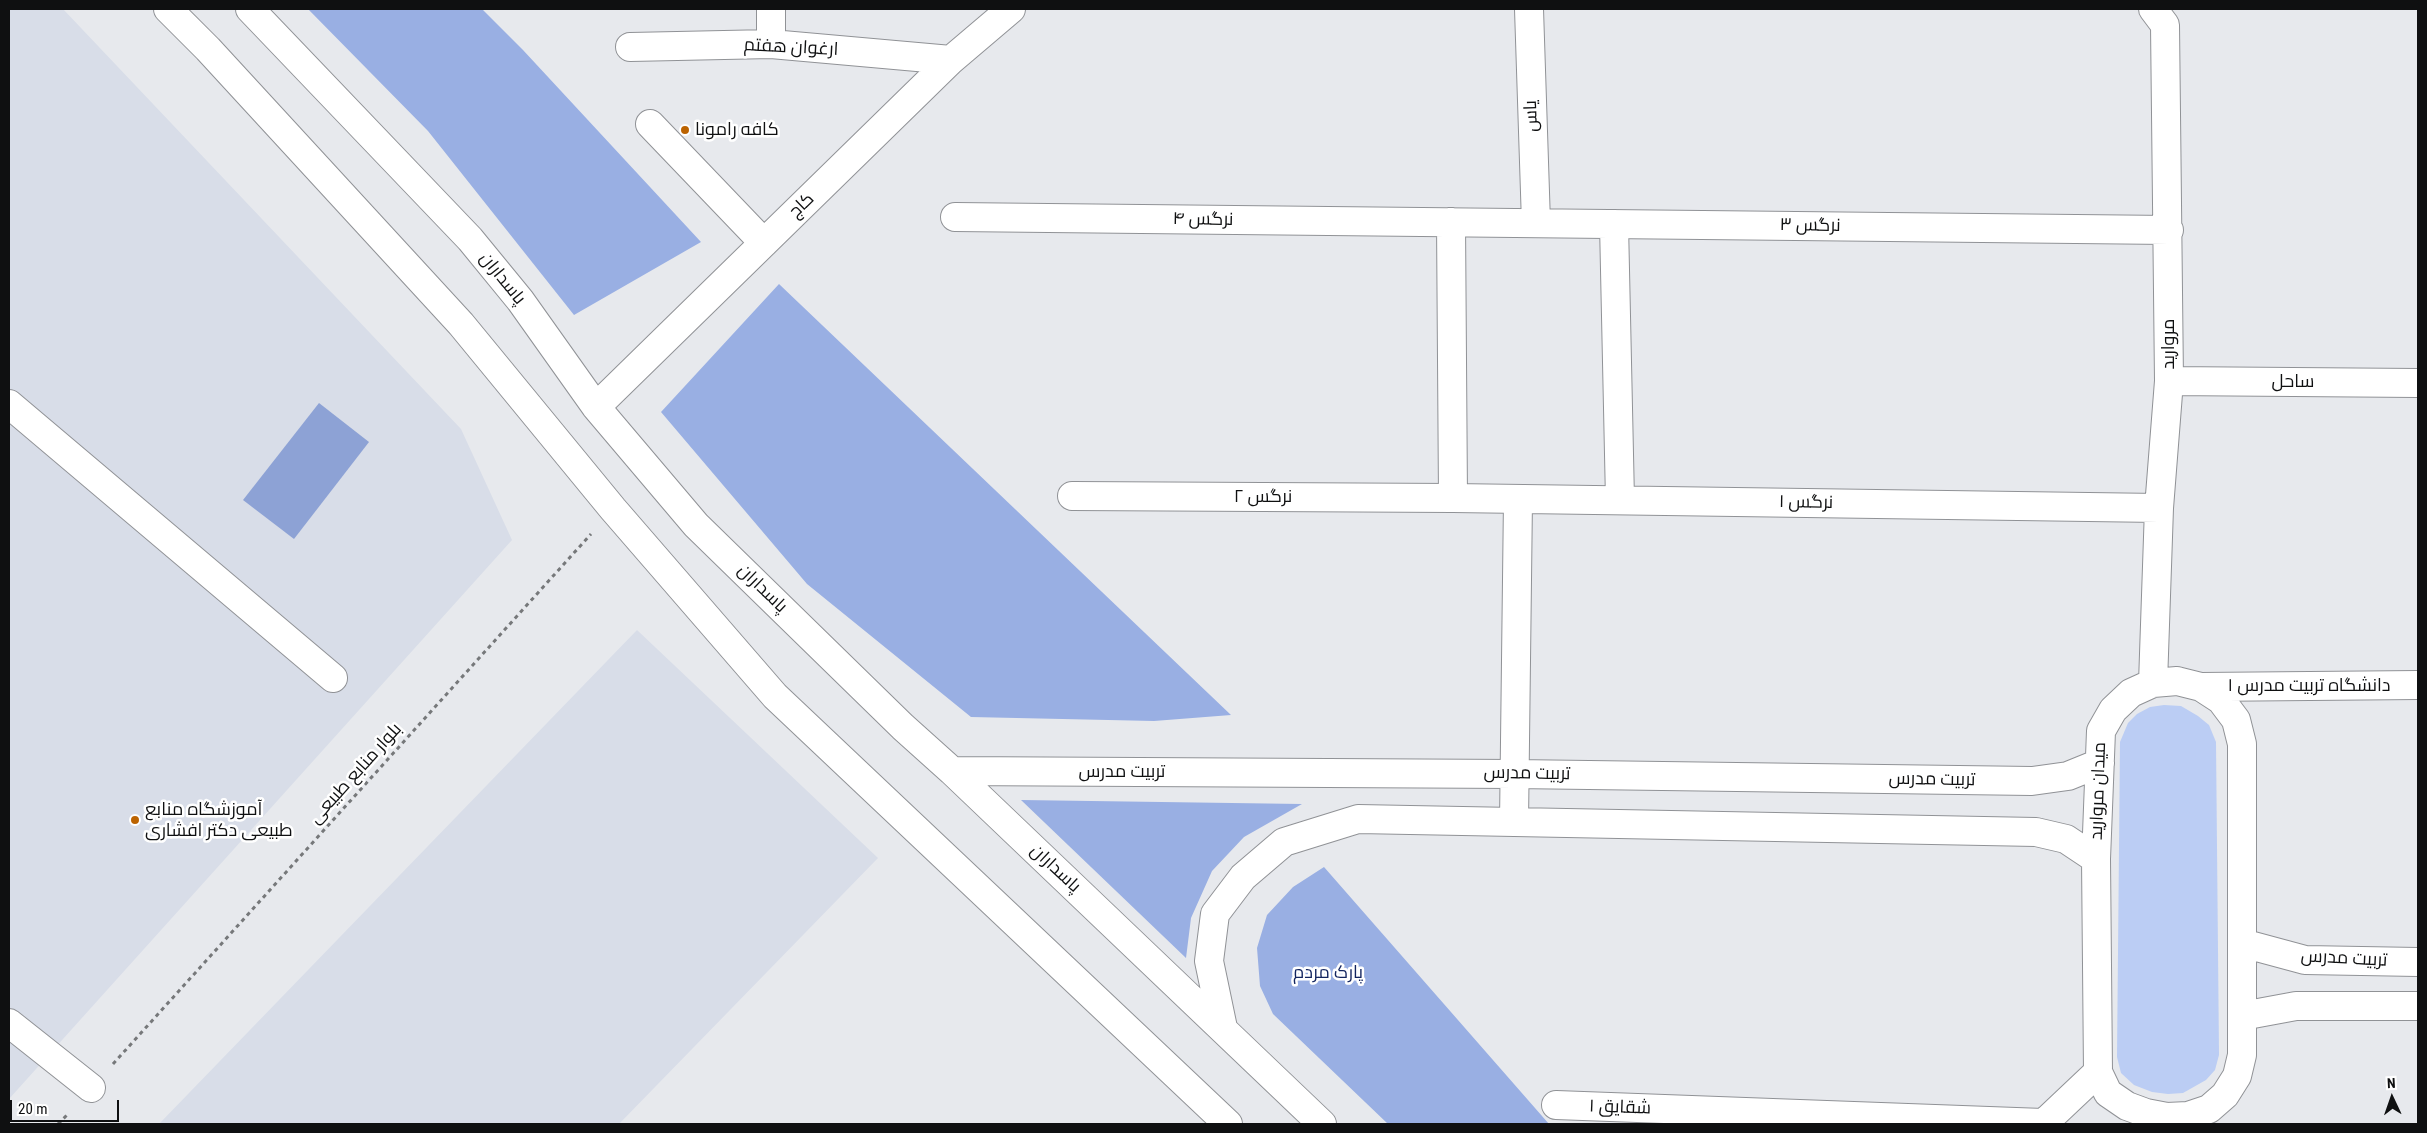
<!DOCTYPE html>
<meta charset="utf-8">
<style>
body{margin:0}
#map{position:relative;width:2427px;height:1133px;overflow:hidden;background:#e7e9ed;font-family:"Roboto Condensed",sans-serif}
canvas{display:block}
.frame{position:absolute;inset:0;border:10px solid #0f1011;pointer-events:none}
.north{position:absolute;left:2367px;top:1073px;width:50px;height:50px;-webkit-text-stroke:4px #fff;paint-order:stroke;rotate:357deg;font-size:14px;font-weight:700;line-height:20px;text-align:center;color:#0f1011}
.north::after{content:'';display:block;margin:auto;width:18px;height:22px;background:#0f1011;clip-path:polygon(50% 0,100% 100%,50% 72%,0 100%)}
.scale{position:absolute;left:10px;top:1100px;width:109px;height:22px;box-sizing:border-box;border:2px solid #0f1011;border-top:0;padding-left:6px;font-size:15px;line-height:18px;white-space:nowrap;color:#0f1011;-webkit-text-stroke:4px #fff;paint-order:stroke}
</style>
<div id="map">
<canvas width="2427" height="1133"></canvas>
<div class="frame"></div>
<div class="north">N</div>
<div class="scale">20 m</div>
</div>
<script>
const context = document.querySelector('canvas').getContext('2d');
context.lineJoin = 'round';
function fillPath(path, color) {
  context.fillStyle = color;
  context.fill(path, 'evenodd');
}
function toPath(rows) {
  const path = new Path2D();
  for (const r of rows) {
    path.moveTo(r[0], r[1]);
    for (let i = 2; i < r.length; i += 2) path.lineTo(r[i], r[i + 1]);
  }
  return path;
}
function strokePath(path, color, width, dash) {
  context.strokeStyle = color;
  context.lineWidth = width;
  context.lineCap = dash ? 'butt' : 'round';
  context.setLineDash(dash || []);
  context.stroke(path);
}
function write(font, color, halo, rows, align = 'center') {
  context.font = font + ' "Roboto Condensed",Cairo,sans-serif';
  context.lineWidth = 5;
  context.setLineDash([]);
  context.textBaseline = 'middle';
  context.strokeStyle = halo;
  context.fillStyle = color;
  for (const [text, x, y, turn = 0] of rows) {
    context.save();
    context.translate(x, y);
    context.rotate((+turn || 0) * Math.PI / 180);
    context.textAlign = isNaN(turn) ? turn : align;
    if (halo) context.strokeText(text, 0, 0);
    context.fillText(text, 0, 0);
    context.restore();
  }
}
fillPath(toPath([
 [9,9,63,9,461,429,512,540,9,1099],
 [637,630,878,858,619,1124,159,1124]
]), '#d8dde8');
fillPath(toPath([
 [2164,705,2181,706,2198,716,2209,725,2216,742,2219,1055,2215,1070,2206,1080,2183,1093,2168,1094,2152,1092,2134,1085,2121,1073,2117,1057,2120,742,2128,723,2137,714,2150,707]
]), '#bbcdf4');
fillPath(toPath([
 [308,9,482,9,523,50,701,242,574,315,428,131],
 [779,284,1231,715,1154,721,971,717,807,584,661,412],
 [1021,800,1302,804,1244,837,1212,871,1191,918,1186,958],
 [1324,867,1549,1124,1388,1124,1273,1014,1260,986,1257,948,1267,915,1293,887]
]), '#99afe3');
fillPath(toPath([
 [319,403,369,442,294,539,243,500]
]), '#8da2d5');
const minor = toPath([
 [168,9,208,49,461,324,613,509,775,696,1228,1124],
 [250,9,470,239,520,300,596,407,696,525,903,727,952,771,1322,1124],
 [771,9,771,44],
 [1529,9,1536,223],
 [630,47,771,44,951,60],
 [650,124,764,243],
 [955,217,2169,230],
 [1451,222,1453,498],
 [1614,224,1620,500],
 [2169,381,2418,383],
 [9,404,333,678],
 [596,407,951,60,1011,9],
 [1072,496,1453,498,2159,508],
 [2177,681,2201,687,2221,700,2236,720,2242,744,2242,1055,2237,1076,2225,1095,2209,1109,2188,1116,2167,1117,2146,1113,2127,1106,2108,1093,2098,1072,2096,859,2101,731,2113,710,2131,693,2153,683,2177,681],
 [2153,683,2159,508,2169,381,2165,25,2153,9],
 [2201,687,2418,685],
 [952,771,1515,774,2032,781,2068,776,2100,763],
 [1514,822,1518,499],
 [2242,943,2305,960,2418,962],
 [2242,1016,2296,1006,2418,1006],
 [9,1023,91,1088],
 [1223,1028,1209,961,1215,914,1243,877,1284,842,1358,819,2036,832,2066,839,2096,859],
 [1556,1105,2043,1123],
 [2043,1124,2098,1072]
]);
strokePath(minor, '#909296', 30);
strokePath(toPath([
 [113,1064,591,534],
 [58,1124,69,1113]
]), '#76787a', 3, [4, 4]);
strokePath(minor, '#fff', 28);
for (const [x, y, r, color] of [
 [685,130,5,"#bc6300"],
 [135,820,5,"#bc6300"]
]) {
  const dot = new Path2D();
  dot.arc(x, y, r, 0, 2 * Math.PI);
  context.fillStyle = color;
  context.fill(dot);
  strokePath(dot, '#fff', 2);
}
write('18px', '#0f1011', '#fff', [
 ["ارغوان هفتم",791,48,3],
 ["یاس",1532,116,-92],
 ["کاج",802,206,-44],
 ["نرگس ۴",1203,220,1],
 ["نرگس ۳",1810,226,1],
 ["پاسداران",502,279,51],
 ["مروارید",2169,344,-90],
 ["ساحل",2293,382],
 ["نرگس ۲",1263,497],
 ["نرگس ۱",1806,503,1],
 ["پاسداران",762,589,44],
 ["۱ دانشگاه تربیت مدرس",2309,686],
 ["تربیت مدرس",1122,772],
 ["بلوار منابع طبیعی",356,774,-48],
 ["تربیت مدرس",1527,774,1],
 ["تربیت مدرس",1932,780,1],
 ["میدان مروارید",2099,791,-88],
 ["پاسداران",1055,869,43],
 ["تربیت مدرس",2344,959,3],
 ["شقایق ۱",1620,1108,2]
]);
write('18px', '#0f1011', '#fff', [
 ["کافه رامونا",695,130],
 ["آموزشگاه منابع",145,810],
 ["طبیعی دکتر افشاری",145,831]
], 'left');
write('18px', '#12245f', '#fff', [
 ["پارک مردم",1328,973]
]);
</script>
